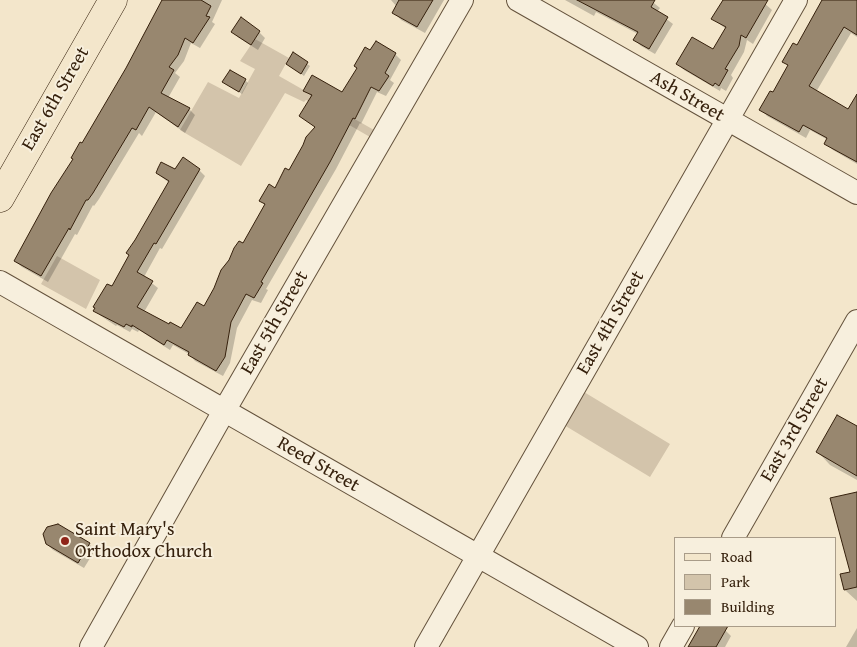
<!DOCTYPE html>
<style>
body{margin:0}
#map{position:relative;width:857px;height:647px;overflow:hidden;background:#f3e6cb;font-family:"Gentium Book Plus",serif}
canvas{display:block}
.legend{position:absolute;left:674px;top:537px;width:162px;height:90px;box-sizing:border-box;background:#f7efdd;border:1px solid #a99c89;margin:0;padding:6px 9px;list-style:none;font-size:15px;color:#35200c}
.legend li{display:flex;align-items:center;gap:10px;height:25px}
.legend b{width:25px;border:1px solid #a99c89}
</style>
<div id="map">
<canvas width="857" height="647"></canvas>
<ul class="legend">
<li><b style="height:6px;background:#f3e6cb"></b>Road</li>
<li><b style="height:14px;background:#d3c4ab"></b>Park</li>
<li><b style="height:14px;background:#98876f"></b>Building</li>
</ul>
</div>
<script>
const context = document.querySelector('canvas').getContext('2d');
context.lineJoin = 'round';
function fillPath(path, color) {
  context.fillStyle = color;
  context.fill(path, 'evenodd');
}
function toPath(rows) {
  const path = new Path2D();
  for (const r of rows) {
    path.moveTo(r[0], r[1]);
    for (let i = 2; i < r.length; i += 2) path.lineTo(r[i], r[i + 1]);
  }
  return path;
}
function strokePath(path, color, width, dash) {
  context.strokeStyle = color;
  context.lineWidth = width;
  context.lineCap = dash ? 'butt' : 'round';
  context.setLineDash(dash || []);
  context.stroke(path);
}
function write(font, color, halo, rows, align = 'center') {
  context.font = font + ' "Gentium Book Plus",serif';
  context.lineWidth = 4;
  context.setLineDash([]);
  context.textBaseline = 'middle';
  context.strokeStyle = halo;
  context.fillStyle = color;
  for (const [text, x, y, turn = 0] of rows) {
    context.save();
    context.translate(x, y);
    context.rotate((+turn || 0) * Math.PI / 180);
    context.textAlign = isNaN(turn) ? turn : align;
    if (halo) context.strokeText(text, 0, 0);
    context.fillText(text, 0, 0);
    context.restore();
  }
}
fillPath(toPath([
 [255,39,289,58,279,76,374,130,370,137,306,100,304,102,285,93,241,166,180,130,208,82,239,98,255,69,240,61],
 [57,256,100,280,86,309,41,284],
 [584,392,670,444,650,477,564,425]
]), '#d3c4ab');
fillPath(toPath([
 [163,0,222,0,212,22,215,24,200,48,191,43,184,61,175,73,180,77,168,98,189,109,195,115,185,133,156,112,142,136,139,133,99,199,94,206,93,205,77,235,75,234,48,282,22,267,15,261,142,42,140,41],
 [391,0,444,0,425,33,401,20,394,12,397,7],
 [565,0,650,0,660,8,657,12,673,24,655,54,641,46,635,40,638,34,596,12,594,16],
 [724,0,764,0,763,2,772,10,753,44,747,40,744,52,731,75,733,78,726,91,721,88,720,91,684,70,678,64,713,51,726,29,713,19],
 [824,0,857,0,857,37,851,33,816,92,857,115,857,164,833,150,826,143,828,140,810,130,806,138,767,116,761,109,773,94,789,67,784,62,797,46],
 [233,32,259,32,265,38,258,50,239,38],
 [376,43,395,54,401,60,390,80,394,83,386,96,377,92,361,124,360,123,336,169,266,289,268,290,261,303,252,300,237,328,230,363,223,376,195,361,189,354,173,345,170,350,139,330,138,332,132,329,130,332,117,325,116,326,101,316,95,311,112,288,169,183,157,173,199,170,205,176,162,249,160,248,144,277,158,288,144,312,169,325,182,329,204,308,266,206,260,200,275,189,289,172,316,128,300,116,312,97,305,90,342,94],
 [293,54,310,66,304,76,291,66],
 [245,80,248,83,242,94,226,84],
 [857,427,857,480,830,465,818,452],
 [857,493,857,601,845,590,851,573],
 [58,526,89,544,95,550,84,568,53,550,47,544],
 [701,626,717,626,725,630,731,636,725,647,692,647,691,643],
 [857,628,857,647,846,647]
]), '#0003');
const building = toPath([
 [162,0,201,0,211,6,206,16,210,17,193,43,185,38,178,55,169,67,174,70,161,93,190,108,178,127,149,107,136,130,132,128,93,193,88,200,86,200,70,230,69,228,41,276,14,261,51,193,73,159,71,158,80,142,82,143,126,68,162,0],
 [399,0,433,0,417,27,392,13,399,0],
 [577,0,655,0,651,7,668,17,649,49,633,40,638,32,577,0],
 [723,0,768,0,746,38,741,35,739,46,725,69,728,70,719,86,715,83,713,86,676,64,692,37,713,49,726,27,711,19,723,0],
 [822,0,857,0,857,35,844,27,809,86,848,109,857,94,857,162,824,144,827,138,803,125,799,132,759,110,770,91,773,92,788,65,782,62,793,43,797,45,822,0],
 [241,17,260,31,251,45,231,32,241,17],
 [376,41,396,53,385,73,389,76,379,91,371,87,355,119,353,118,330,162,261,282,263,283,254,298,246,294,231,322,225,357,216,371,188,355,189,352,167,340,164,345,132,325,132,327,126,324,124,327,93,311,95,308,93,307,107,284,112,286,129,255,126,253,135,240,169,181,156,173,158,168,161,162,175,169,183,157,200,169,156,244,154,243,137,272,153,281,137,307,169,324,170,322,181,328,197,302,204,306,214,288,221,270,229,260,234,248,239,241,243,243,265,204,259,201,269,184,275,188,285,168,289,170,303,145,306,137,315,127,299,116,312,95,303,91,312,75,342,92,357,68,354,66,365,47,370,50,376,41],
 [293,52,308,62,301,74,286,64,293,52],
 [230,70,246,79,239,92,222,82,230,70],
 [837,415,857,426,857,476,816,452,837,415],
 [857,492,857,587,844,590,840,574,850,572,830,498,857,492],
 [58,524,90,543,78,563,46,544,43,534,47,527,58,524],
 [700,626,728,626,716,647,688,647,700,626]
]);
fillPath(building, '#98876f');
strokePath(building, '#35200c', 1);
const minor = toPath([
 [518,0,857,193],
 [0,282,637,647],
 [733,538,857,321],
 [91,647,224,411,462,0],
 [426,647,796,0],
 [671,647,683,626]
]);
const major = toPath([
 [0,198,113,0]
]);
strokePath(minor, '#64523c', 24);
strokePath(major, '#35200c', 29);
strokePath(minor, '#f7efdd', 22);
strokePath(major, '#f3e6cb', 28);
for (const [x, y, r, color] of [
 [65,541,5,"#8f2418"]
]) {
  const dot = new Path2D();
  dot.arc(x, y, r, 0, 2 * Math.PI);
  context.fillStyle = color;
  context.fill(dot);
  strokePath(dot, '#f7efdd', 2);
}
write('19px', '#35200c', '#f7efdd', [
 ["Ash Street",687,97,30],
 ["East 6th Street",56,99,-60],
 ["East 5th Street",275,323,-60],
 ["East 4th Street",611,323,-60],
 ["East 3rd Street",795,430,-60],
 ["Reed Street",318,465,30]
]);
write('19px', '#35200c', '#f7efdd', [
 ["Saint Mary's",75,530],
 ["Orthodox Church",75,552]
], 'left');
</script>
